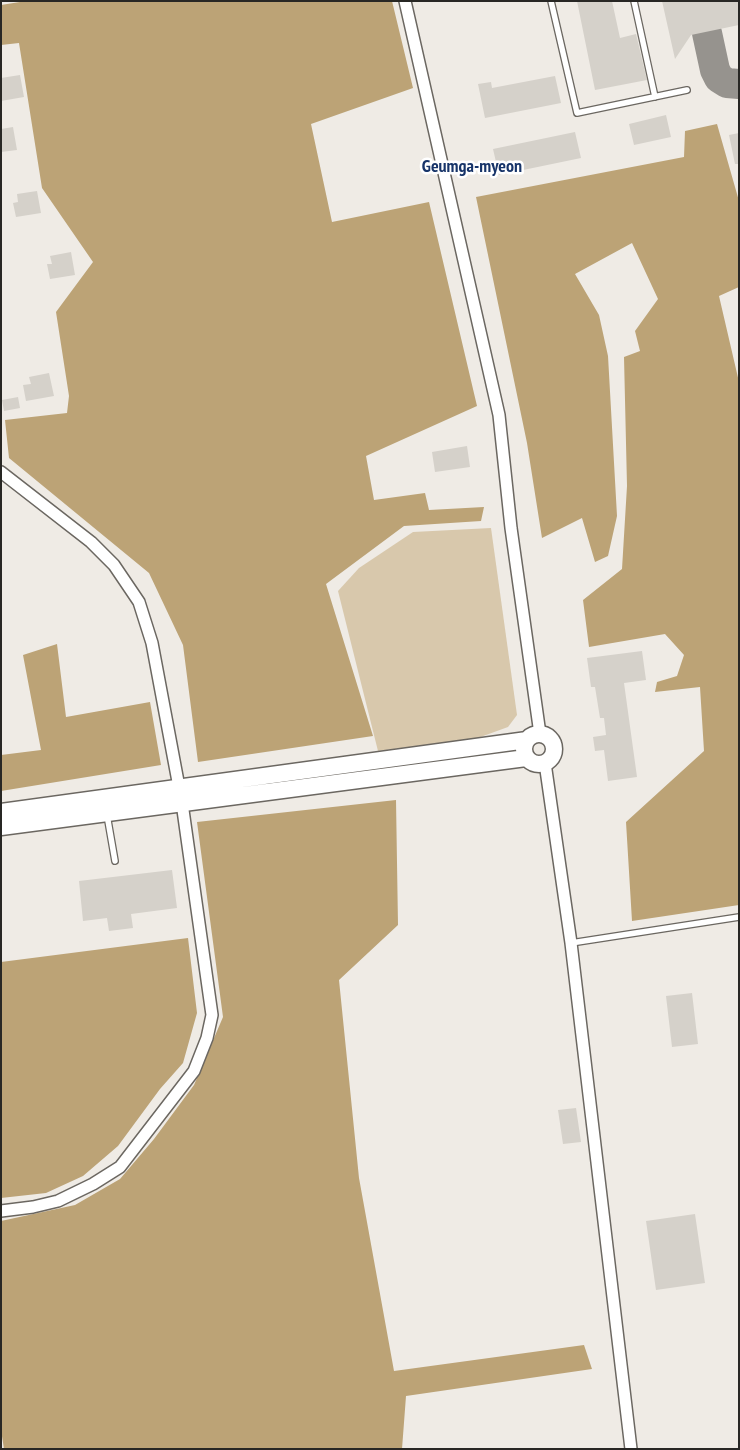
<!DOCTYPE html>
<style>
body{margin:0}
#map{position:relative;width:740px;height:1450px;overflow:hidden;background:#efebe5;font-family:"PT Sans Narrow",sans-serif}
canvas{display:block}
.frame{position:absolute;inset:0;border:2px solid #282724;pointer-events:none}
</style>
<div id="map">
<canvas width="740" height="1450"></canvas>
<div class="frame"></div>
</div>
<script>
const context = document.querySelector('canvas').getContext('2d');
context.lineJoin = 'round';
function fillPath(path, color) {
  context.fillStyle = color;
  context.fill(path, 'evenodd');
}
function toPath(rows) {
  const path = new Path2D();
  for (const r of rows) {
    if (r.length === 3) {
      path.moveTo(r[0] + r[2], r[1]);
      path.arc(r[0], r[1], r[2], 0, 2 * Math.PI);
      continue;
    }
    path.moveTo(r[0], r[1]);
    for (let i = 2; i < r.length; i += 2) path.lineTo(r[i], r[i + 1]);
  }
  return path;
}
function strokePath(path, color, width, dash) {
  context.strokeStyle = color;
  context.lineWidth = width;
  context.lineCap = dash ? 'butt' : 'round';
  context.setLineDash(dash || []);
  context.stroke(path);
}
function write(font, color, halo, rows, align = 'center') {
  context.font = font + ' "PT Sans Narrow",sans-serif';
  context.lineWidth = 5;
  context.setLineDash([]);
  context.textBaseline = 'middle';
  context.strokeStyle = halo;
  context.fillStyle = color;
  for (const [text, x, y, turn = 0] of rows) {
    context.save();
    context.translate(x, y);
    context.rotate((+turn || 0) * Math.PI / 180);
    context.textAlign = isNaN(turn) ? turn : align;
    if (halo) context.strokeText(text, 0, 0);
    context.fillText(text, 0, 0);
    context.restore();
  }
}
fillPath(toPath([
 [491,528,517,715,508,727,475,739,378,751,338,591,359,568,413,532]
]), '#d8c8ac');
fillPath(toPath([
 [26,1,392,1,413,88,311,124,332,222,429,202,477,406,366,456,374,500,425,493,429,510,484,507,481,521,404,526,326,584,373,736,198,762,183,645,149,573,9,458,5,420,67,413,69,396,56,312,93,262,42,188,19,43,1,45,1,5],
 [717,124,739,201,739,287,719,296,739,382,739,905,632,921,626,822,704,751,700,687,655,692,657,682,677,676,684,655,665,634,589,647,583,600,622,569,627,486,624,357,640,351,635,331,658,299,632,243,575,274,599,315,608,356,617,516,608,556,595,562,582,518,542,538,527,443,476,197,684,157,685,131],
 [57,644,66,717,150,702,161,765,1,791,1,755,41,750,23,655],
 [396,800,398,925,339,980,359,1178,394,1371,584,1345,592,1369,406,1396,402,1449,4,1449,1,1430,1,1221,75,1205,120,1179,154,1139,194,1085,223,1017,197,822],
 [188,938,197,1013,183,1063,160,1089,118,1146,83,1176,46,1193,1,1198,1,962]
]), '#bca376');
strokePath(toPath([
 [707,33,715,70,719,78,727,83,739,84]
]), '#96938e', 30);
fillPath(toPath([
 [577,1,612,1,620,38,636,34,647,80,595,90],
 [662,1,739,1,739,25,691,35,675,59],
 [20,75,24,97,1,101,1,78],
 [555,76,561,103,485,118,478,84,491,82,492,88],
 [666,115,671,137,634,145,629,124],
 [13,127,17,150,1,152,1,129],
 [575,132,581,158,499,175,493,149],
 [739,133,739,164,735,164,729,135],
 [37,191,41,213,16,217,13,203,18,202,17,194],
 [71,252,75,275,50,279,47,264,52,264,50,256],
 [49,373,54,396,26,401,23,385,31,384,29,377],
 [18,397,20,408,4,411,2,400],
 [467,446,470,467,435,472,432,452],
 [642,651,646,680,624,683,637,777,608,781,604,750,595,751,593,737,606,735,604,718,600,718,595,687,591,687,587,658],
 [172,870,177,908,131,914,133,928,109,931,107,918,83,921,79,881],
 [692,993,698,1044,672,1047,666,996],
 [576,1108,581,1142,563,1144,558,1110],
 [695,1214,705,1283,656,1290,646,1221]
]), '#d5d1ca');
const lane = toPath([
 [551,1,577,113,687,90],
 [634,1,655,97],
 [107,815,115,861],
 [571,943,739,917]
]);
const street = toPath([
 [405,1,499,415,511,528,540,734],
 [1,472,91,542,114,565,139,602,152,643,182,803,212,1015,207,1038,194,1071,120,1167,93,1184,58,1201,33,1207,1,1211],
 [545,763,571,943,631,1449]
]);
const secondary = toPath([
 [539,749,15],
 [1,812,527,740],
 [1,827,526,758]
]);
strokePath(lane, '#6b6761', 8);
strokePath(street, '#6b6761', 14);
strokePath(secondary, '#6b6761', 19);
strokePath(lane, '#fff', 5.5);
strokePath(street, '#fff', 11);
strokePath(secondary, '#fff', 16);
write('bold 18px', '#173469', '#fff', [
 ["Geumga-myeon",472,167]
]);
</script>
